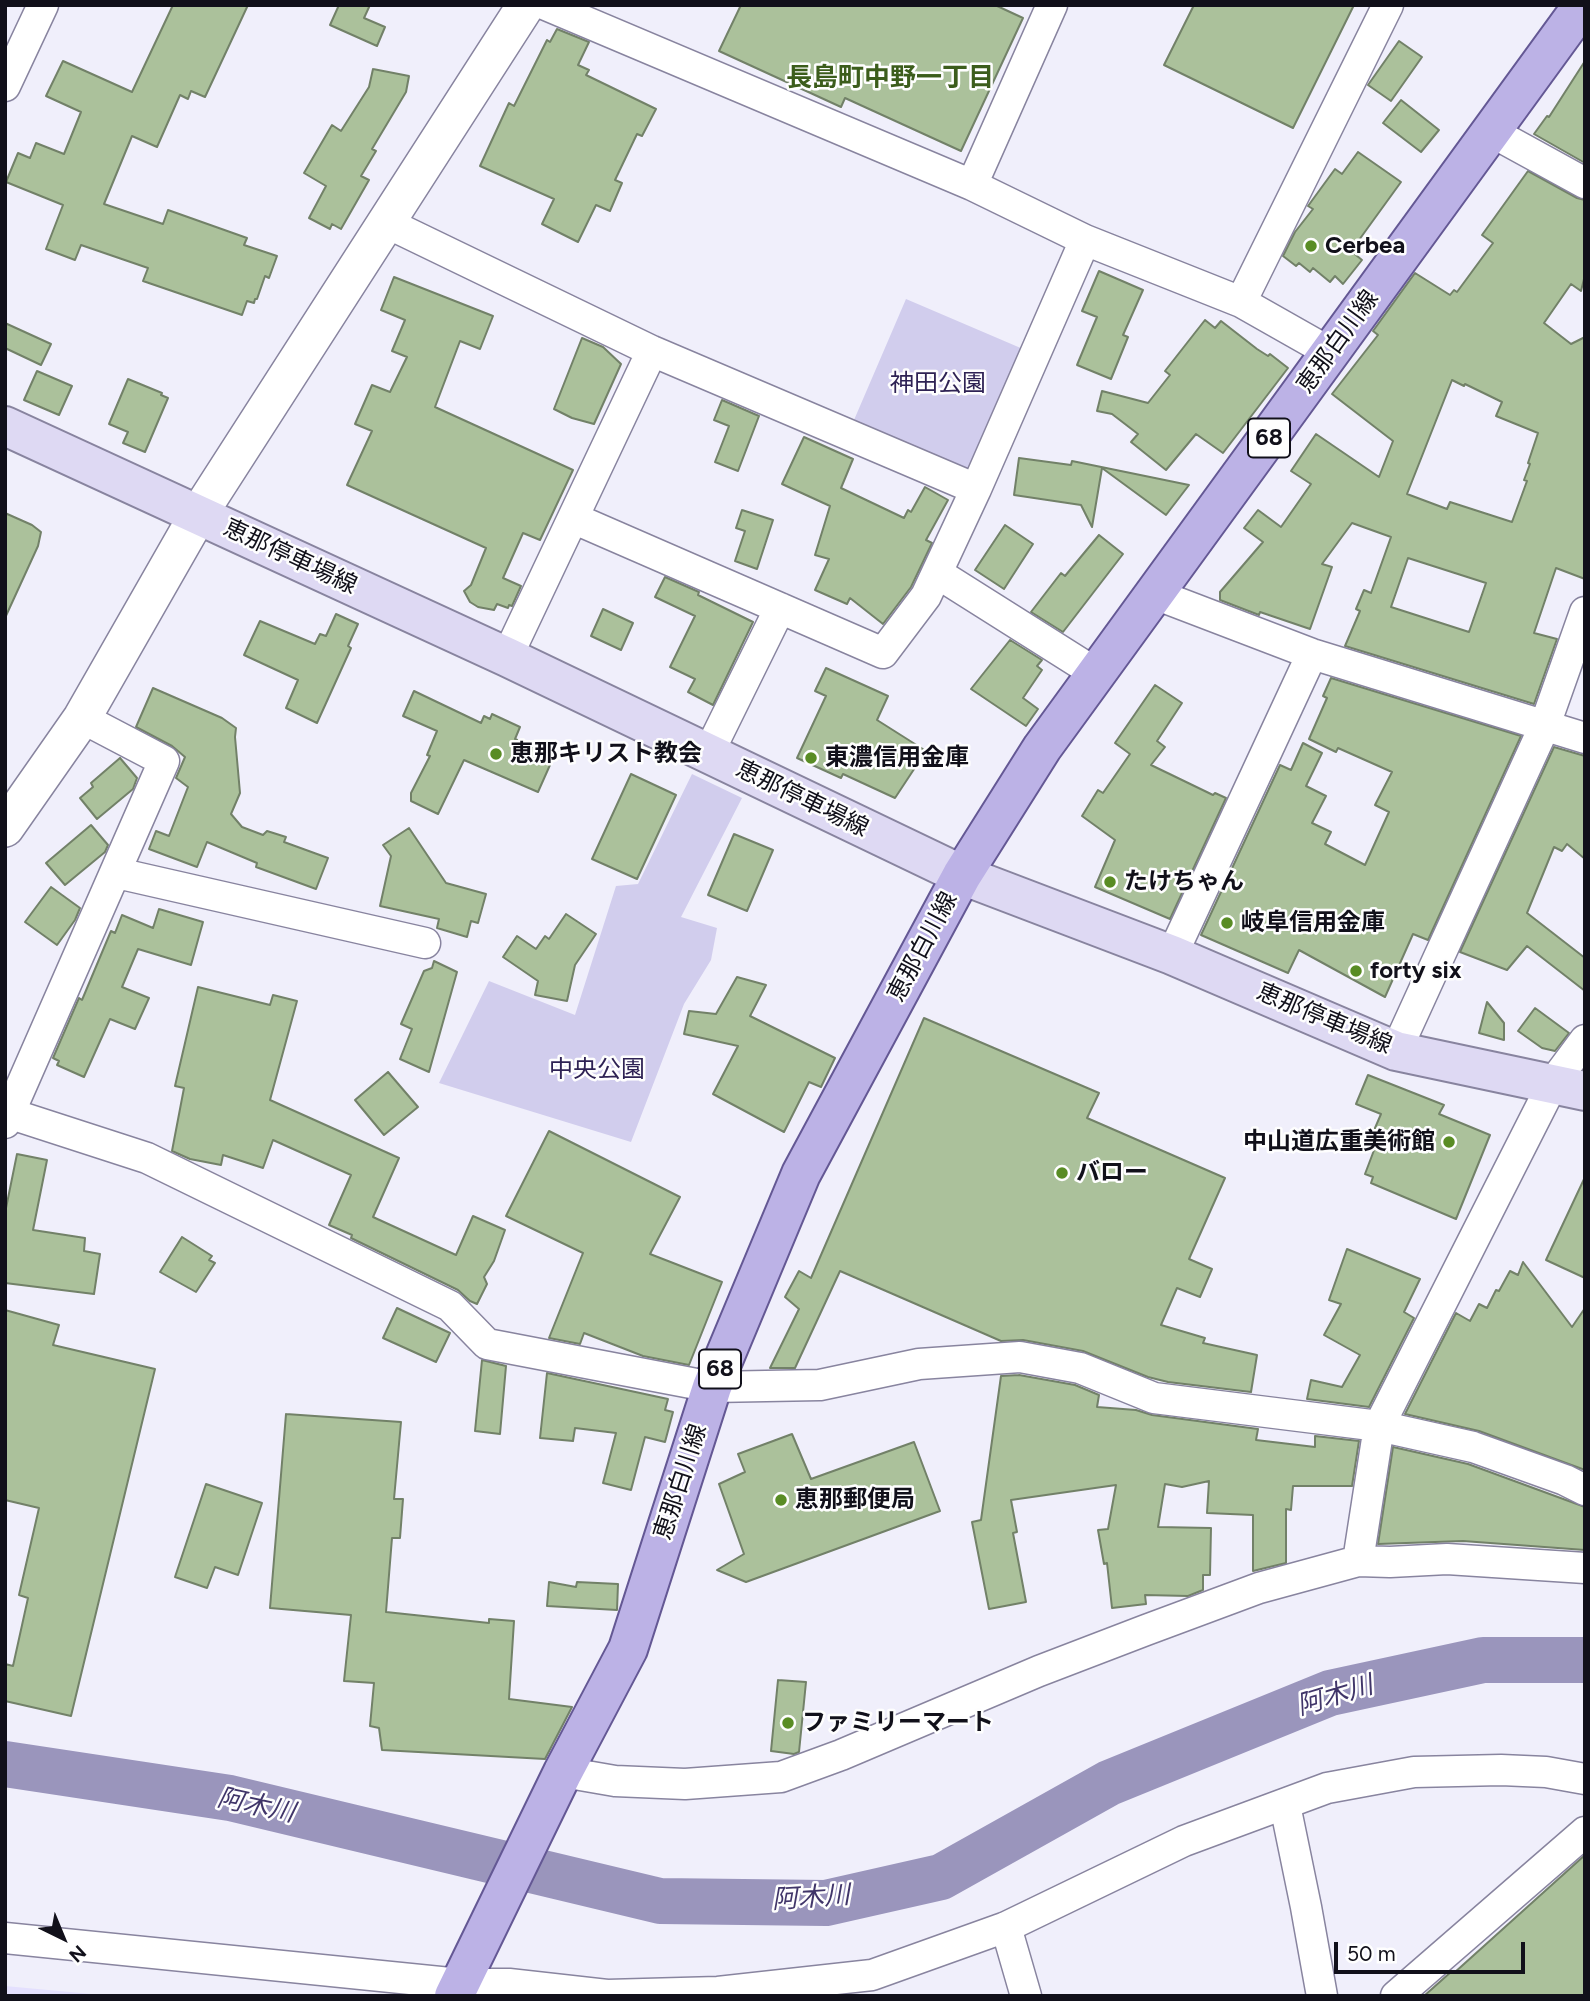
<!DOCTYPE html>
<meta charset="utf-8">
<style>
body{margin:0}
#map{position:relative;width:1590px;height:2001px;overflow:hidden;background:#f0effb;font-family:Figtree,sans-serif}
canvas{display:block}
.frame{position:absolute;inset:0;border:7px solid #11101a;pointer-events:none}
.north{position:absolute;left:28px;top:1903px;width:70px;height:70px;-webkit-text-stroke:5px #fefefe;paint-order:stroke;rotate:137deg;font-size:19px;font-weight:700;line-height:28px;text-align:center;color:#11101a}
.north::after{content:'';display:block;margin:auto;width:24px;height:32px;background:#11101a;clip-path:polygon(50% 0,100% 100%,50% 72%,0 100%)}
.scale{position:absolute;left:1334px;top:1942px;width:191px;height:32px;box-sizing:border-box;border:4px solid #11101a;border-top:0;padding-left:9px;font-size:21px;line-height:24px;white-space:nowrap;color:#11101a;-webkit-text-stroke:5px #fefefe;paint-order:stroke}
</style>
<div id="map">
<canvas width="1590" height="2001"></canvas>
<div class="frame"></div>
<div class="north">N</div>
<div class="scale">50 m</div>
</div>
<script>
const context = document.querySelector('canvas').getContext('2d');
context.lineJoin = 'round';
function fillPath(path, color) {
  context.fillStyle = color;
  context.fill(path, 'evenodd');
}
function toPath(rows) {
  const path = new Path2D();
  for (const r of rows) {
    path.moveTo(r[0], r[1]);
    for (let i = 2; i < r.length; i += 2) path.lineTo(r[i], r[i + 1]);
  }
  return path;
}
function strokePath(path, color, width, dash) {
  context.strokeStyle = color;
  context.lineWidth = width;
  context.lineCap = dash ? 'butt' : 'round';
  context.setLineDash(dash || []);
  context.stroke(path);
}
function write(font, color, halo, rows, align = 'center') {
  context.font = font + ' Figtree,"Noto Sans JP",sans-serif';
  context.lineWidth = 5;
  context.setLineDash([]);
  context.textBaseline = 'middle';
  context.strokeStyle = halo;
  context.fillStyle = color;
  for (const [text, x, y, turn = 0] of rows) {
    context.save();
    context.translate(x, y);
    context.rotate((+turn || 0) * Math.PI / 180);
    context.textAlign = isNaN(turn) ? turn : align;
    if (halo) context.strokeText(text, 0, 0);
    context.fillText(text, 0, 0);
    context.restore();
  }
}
fillPath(toPath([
 [5,1986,113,1996,5,1996]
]), '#e4e0fe');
fillPath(toPath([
 [906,299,1023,349,971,470,854,420],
 [692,774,742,798,681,917,717,928,711,960,684,1004,631,1142,439,1083,489,981,575,1015,616,886,638,884]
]), '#d1cded');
strokePath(toPath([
 [5,1764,230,1798,660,1901,826,1903,941,1877,1109,1783,1330,1693,1483,1660,1585,1660]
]), '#9a95bc', 46);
const building = toPath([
 [173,5,248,5,205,97,191,91,188,99,180,95,157,147,132,136,104,204,163,224,168,210,247,238,244,245,277,256,269,278,265,276,257,299,255,299,254,303,247,301,242,315,143,281,148,268,81,245,75,260,46,249,63,205,6,182,18,153,30,158,36,143,64,154,81,112,46,96,63,61,132,92,173,5],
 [339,5,370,5,364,18,385,27,377,46,330,25,339,5],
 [741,5,995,5,1023,18,961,151,845,98,841,107,719,51,741,5],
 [1194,5,1354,5,1293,128,1164,65,1194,5],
 [557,29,589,42,578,65,589,70,586,75,656,109,642,136,637,134,615,180,622,183,610,211,596,205,578,242,542,224,554,199,480,166,509,103,514,106,547,40,550,42,557,29],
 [1399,41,1422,57,1391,101,1368,85,1399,41],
 [1585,61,1585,163,1534,134,1547,116,1549,117,1585,61],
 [373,69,409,76,406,92,372,149,376,151,361,176,369,180,341,229,332,224,330,229,309,218,326,186,304,173,332,125,341,131,369,87,373,69],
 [1401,100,1439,130,1421,152,1383,123,1401,100],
 [1358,152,1401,182,1351,251,1362,260,1343,284,1335,276,1330,282,1313,268,1310,272,1299,263,1296,266,1283,256,1295,232,1313,209,1308,206,1335,169,1342,174,1358,152],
 [1528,171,1577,198,1585,200,1585,275,1581,291,1571,284,1544,323,1571,344,1585,337,1585,579,1556,568,1534,633,1557,639,1534,704,1345,646,1360,611,1356,609,1364,590,1371,593,1391,537,1352,523,1322,564,1332,567,1310,629,1260,612,1259,615,1220,600,1220,592,1263,542,1244,528,1258,510,1281,527,1311,484,1291,471,1316,434,1379,477,1393,441,1332,394,1378,335,1373,331,1415,273,1450,295,1454,290,1457,292,1493,243,1482,235,1528,171],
 [1452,380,1464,386,1465,384,1502,402,1496,416,1538,433,1528,463,1530,464,1524,480,1527,481,1512,522,1450,502,1447,509,1407,494,1452,380],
 [1408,558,1486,583,1469,632,1391,607,1408,558],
 [1099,271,1143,290,1123,335,1128,337,1111,379,1077,365,1097,317,1082,311,1099,271],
 [394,277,493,316,480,349,460,341,435,407,573,470,540,540,523,533,503,578,521,586,512,606,509,605,508,608,497,604,494,610,478,607,470,602,464,591,471,585,486,548,347,485,372,431,355,424,372,385,390,392,407,357,392,351,405,320,381,310,394,277],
 [1205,320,1215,328,1221,321,1257,349,1268,356,1270,354,1288,368,1223,453,1196,434,1166,470,1131,442,1138,434,1112,414,1097,411,1102,391,1148,403,1170,375,1165,371,1205,320],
 [5,323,51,344,41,365,5,348,5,323],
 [582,338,603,347,621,364,594,424,572,418,554,409,582,338],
 [37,371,72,386,59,415,24,400,37,371],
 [128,379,162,393,161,395,168,398,145,452,123,443,128,432,109,424,128,379],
 [722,400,759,416,738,471,715,462,729,426,714,420,722,400],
 [804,437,853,459,841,488,904,518,908,510,911,512,925,487,948,500,926,540,932,543,911,587,883,624,850,598,847,604,815,590,829,559,815,555,830,506,782,484,804,437],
 [1019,458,1071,465,1072,461,1189,485,1166,515,1102,468,1092,527,1081,505,1014,495,1019,458],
 [742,510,773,520,757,569,735,561,745,531,736,528,742,510],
 [5,513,32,525,41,532,38,546,5,618,5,513],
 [1005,525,1033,544,1004,589,975,570,1005,525],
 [1099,535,1123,554,1063,632,1031,612,1061,573,1065,576,1099,535],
 [665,577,699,592,698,595,753,622,713,705,688,692,695,679,670,667,695,616,655,597,665,577],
 [603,609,633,623,621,650,591,636,603,609],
 [336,614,358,624,348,646,351,648,317,723,286,708,298,680,244,655,260,621,315,644,320,634,326,636,336,614],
 [1010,640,1042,660,1037,666,1042,670,1023,698,1038,709,1026,726,971,689,1010,640],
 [826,668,888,696,877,720,926,751,895,798,843,774,841,778,797,758,826,696,815,691,826,668],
 [1331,678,1521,736,1428,940,1413,934,1385,997,1299,950,1288,973,1201,935,1280,765,1291,770,1303,743,1322,753,1306,786,1326,796,1312,823,1331,832,1325,844,1365,865,1389,812,1375,805,1392,772,1338,748,1336,752,1309,739,1327,698,1323,696,1331,678],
 [1155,685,1182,703,1157,741,1165,747,1151,765,1213,795,1215,793,1226,798,1170,919,1095,887,1115,840,1082,816,1098,790,1103,793,1130,754,1115,743,1155,685],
 [153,688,222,718,236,728,235,737,240,793,231,814,242,827,263,835,267,831,286,837,284,842,328,858,316,889,256,867,257,863,207,842,197,867,149,849,156,831,169,836,188,787,176,778,185,757,172,746,136,727,153,688],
 [414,691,481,723,484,716,490,719,492,714,520,727,515,739,554,756,538,792,464,760,438,814,411,801,411,793,430,756,427,755,437,731,403,716,414,691],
 [1554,747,1585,756,1585,859,1567,844,1562,851,1554,847,1527,913,1585,958,1585,991,1527,946,1507,970,1460,952,1554,747],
 [120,758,137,778,133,789,97,819,80,798,93,787,91,783,120,758],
 [631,774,676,795,637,879,592,859,631,774],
 [91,825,108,845,105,852,65,885,46,863,91,825],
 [409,828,446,883,486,894,478,923,471,921,467,937,437,928,439,919,380,906,391,856,383,845,409,828],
 [734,834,773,850,747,911,708,895,734,834],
 [51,887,80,908,75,920,57,945,25,922,51,887],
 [159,909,203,922,191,965,138,949,122,987,149,998,135,1029,110,1019,84,1077,57,1065,59,1061,53,1058,79,998,82,1000,111,931,115,933,122,915,153,928,159,909],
 [566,914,596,934,575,965,567,1001,535,995,538,981,503,957,517,936,536,949,545,936,549,939,566,914],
 [434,961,457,972,429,1072,400,1059,412,1029,401,1024,424,971,432,968,434,961],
 [737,977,766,985,750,1016,835,1058,821,1087,809,1082,784,1132,713,1094,738,1046,684,1034,689,1011,716,1014,737,977],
 [198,987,270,1005,273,995,297,1001,270,1100,399,1158,373,1217,456,1255,473,1216,505,1230,494,1261,484,1277,487,1284,477,1304,470,1301,458,1290,351,1238,352,1235,329,1225,351,1175,273,1140,263,1168,223,1155,221,1165,190,1159,172,1151,184,1088,175,1086,198,987],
 [1487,1002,1504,1023,1504,1040,1479,1033,1487,1002],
 [1535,1008,1569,1033,1555,1051,1542,1048,1518,1031,1535,1008],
 [924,1018,1099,1093,1087,1118,1225,1178,1189,1259,1212,1269,1200,1297,1177,1288,1161,1325,1205,1338,1203,1343,1257,1355,1251,1392,1168,1382,1148,1377,1083,1351,1023,1340,1001,1341,840,1271,795,1368,770,1368,799,1309,785,1297,799,1271,811,1278,924,1018],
 [388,1072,418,1107,384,1135,355,1100,388,1072],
 [1368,1075,1444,1105,1439,1114,1490,1135,1456,1219,1371,1183,1373,1177,1365,1174,1376,1145,1369,1142,1381,1114,1356,1104,1368,1075],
 [549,1131,680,1197,650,1254,722,1282,689,1365,643,1356,584,1333,580,1344,549,1338,583,1253,506,1216,549,1131],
 [17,1154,47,1160,33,1230,85,1238,84,1251,100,1254,94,1294,5,1283,5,1213,17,1154],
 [1585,1177,1585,1278,1546,1260,1585,1177],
 [182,1237,212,1256,209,1260,215,1263,196,1292,160,1272,182,1237],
 [1347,1249,1420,1279,1404,1312,1414,1318,1369,1407,1307,1399,1311,1380,1342,1387,1360,1355,1324,1335,1341,1304,1329,1300,1347,1249],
 [1523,1262,1572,1327,1585,1308,1585,1470,1479,1431,1405,1414,1456,1313,1470,1321,1479,1304,1487,1308,1496,1290,1499,1291,1510,1271,1518,1275,1523,1262],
 [397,1308,450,1333,436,1362,383,1338,397,1308],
 [5,1310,59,1325,53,1345,155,1369,71,1716,5,1701,5,1664,13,1666,28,1598,19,1595,39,1508,5,1500,5,1310],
 [482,1360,506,1366,500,1434,475,1431,482,1360],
 [547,1373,668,1399,665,1410,673,1412,665,1442,645,1437,631,1490,603,1483,616,1433,575,1428,573,1441,540,1438,547,1373],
 [1019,1375,1075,1385,1099,1395,1097,1407,1136,1410,1152,1415,1258,1429,1256,1440,1315,1447,1315,1436,1359,1441,1352,1486,1293,1486,1291,1510,1286,1509,1286,1563,1253,1571,1253,1515,1207,1513,1209,1481,1182,1487,1165,1484,1158,1527,1211,1528,1210,1575,1203,1575,1203,1590,1188,1596,1145,1595,1146,1604,1112,1608,1107,1563,1104,1564,1098,1530,1108,1529,1116,1485,1011,1500,1017,1532,1013,1533,1026,1602,989,1609,972,1522,981,1520,1001,1376,1019,1375],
 [286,1414,401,1422,394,1499,403,1499,400,1538,392,1538,386,1612,489,1623,489,1619,514,1621,509,1699,572,1707,545,1759,382,1750,379,1728,370,1726,374,1683,344,1681,351,1615,270,1608,286,1414],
 [792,1434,811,1479,914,1442,940,1511,746,1582,717,1570,744,1554,719,1484,745,1472,738,1454,792,1434],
 [1393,1447,1468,1464,1585,1507,1585,1550,1463,1541,1378,1544,1393,1447],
 [206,1484,262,1503,238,1575,215,1567,207,1588,175,1577,206,1484],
 [549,1582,576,1587,577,1582,618,1584,617,1610,547,1606,549,1582],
 [778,1680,806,1682,799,1752,794,1754,771,1751,778,1680],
 [1585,1855,1585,1996,1424,1996,1452,1971,1454,1973,1585,1855]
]);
fillPath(building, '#abc19b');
strokePath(building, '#728168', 2);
const minor = toPath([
 [546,5,972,185,1085,240,1241,302,1331,353],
 [5,86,43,5],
 [1490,131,1585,183],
 [972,185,1052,5],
 [387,223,652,351,976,489],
 [1241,302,1388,5],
 [573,518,883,653,926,596,976,489,1085,240],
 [937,573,1097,674],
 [1155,594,1312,654,1585,738],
 [507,657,652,351],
 [708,754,780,608],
 [117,873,425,943],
 [1172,955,1312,654],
 [1396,1051,1545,725,1585,612],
 [5,1112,147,1158,450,1306,487,1344,712,1387,820,1385,919,1364,1020,1357,1080,1368,1154,1398,1379,1426,1473,1447,1565,1480,1585,1490],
 [5,1123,164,761,82,718],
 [1358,1561,1379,1426,1553,1083,1585,1040],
 [563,1772,615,1781,685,1784,781,1777,841,1755,1039,1671,1146,1630,1259,1588,1358,1561,1390,1562,1447,1559,1585,1568],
 [1285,1805,1306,1907,1322,1996],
 [1006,1927,1026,1996],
 [5,1938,460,1984,509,1984,607,1995,718,1992,872,1975,1006,1927,1184,1841,1327,1788,1414,1772,1501,1770,1546,1772,1585,1779],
 [1396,1996,1585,1832]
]);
const tertiary = toPath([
 [5,828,82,718,198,515,526,5]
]);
const secondary = toPath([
 [5,426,507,657,962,875,1172,955,1396,1051,1585,1091]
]);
const primary = toPath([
 [454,1996,563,1772,628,1649,712,1387,801,1174,962,875,1042,748,1583,5]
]);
strokePath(minor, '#88849f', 33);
strokePath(tertiary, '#88849f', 40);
strokePath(secondary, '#88849f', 42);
strokePath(primary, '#645894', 42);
strokePath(minor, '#fff', 30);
strokePath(tertiary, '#fff', 37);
strokePath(secondary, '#ded9f3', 38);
strokePath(primary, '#bcb2e6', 38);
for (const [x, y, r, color] of [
 [1311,246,7,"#598c24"],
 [496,754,7,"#598c24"],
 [811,758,7,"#598c24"],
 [1110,882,7,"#598c24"],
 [1227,923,7,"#598c24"],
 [1356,971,7,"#598c24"],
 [1449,1142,7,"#598c24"],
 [1062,1173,7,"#598c24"],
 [781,1500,7,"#598c24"],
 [788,1723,7,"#598c24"]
]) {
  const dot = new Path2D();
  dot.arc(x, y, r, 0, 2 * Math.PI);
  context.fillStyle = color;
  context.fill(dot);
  strokePath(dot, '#fefefe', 2.5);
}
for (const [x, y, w] of [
 [1269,438,42],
 [720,1369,42]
]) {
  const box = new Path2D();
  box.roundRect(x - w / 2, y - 19.5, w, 39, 5);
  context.fillStyle = '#fefefe';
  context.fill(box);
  strokePath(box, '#11101a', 2);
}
write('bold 23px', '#11101a', null, [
 ["68",1269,438],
 ["68",720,1369]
]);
write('bold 24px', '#11101a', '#fefefe', [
 ["Cerbea",1325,246],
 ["恵那キリスト教会",510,754],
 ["東濃信用金庫",825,758],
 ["たけちゃん",1124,882],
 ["岐阜信用金庫",1241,923],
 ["forty six",1370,971],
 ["中山道広重美術館",1435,1142,"right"],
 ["バロー",1076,1173],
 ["恵那郵便局",795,1500],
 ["ファミリーマート",802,1723]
], 'left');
write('24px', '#11101a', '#fefefe', [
 ["恵那白川線",1338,342,-54],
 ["恵那停車場線",290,557,25],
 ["恵那停車場線",802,799,26],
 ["恵那白川線",923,947,-62],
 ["恵那停車場線",1324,1019,23],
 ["恵那白川線",681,1482,-72]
]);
write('24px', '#2e2254', '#fefefe', [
 ["神田公園",938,384],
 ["中央公園",597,1070]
]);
write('bold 26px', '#3c5d1c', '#fefefe', [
 ["長島町中野一丁目",890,78]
]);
write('italic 26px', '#403569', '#fefefe', [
 ["阿木川",1335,1696,-17],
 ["阿木川",256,1806,12],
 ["阿木川",811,1898,-4]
]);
</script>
